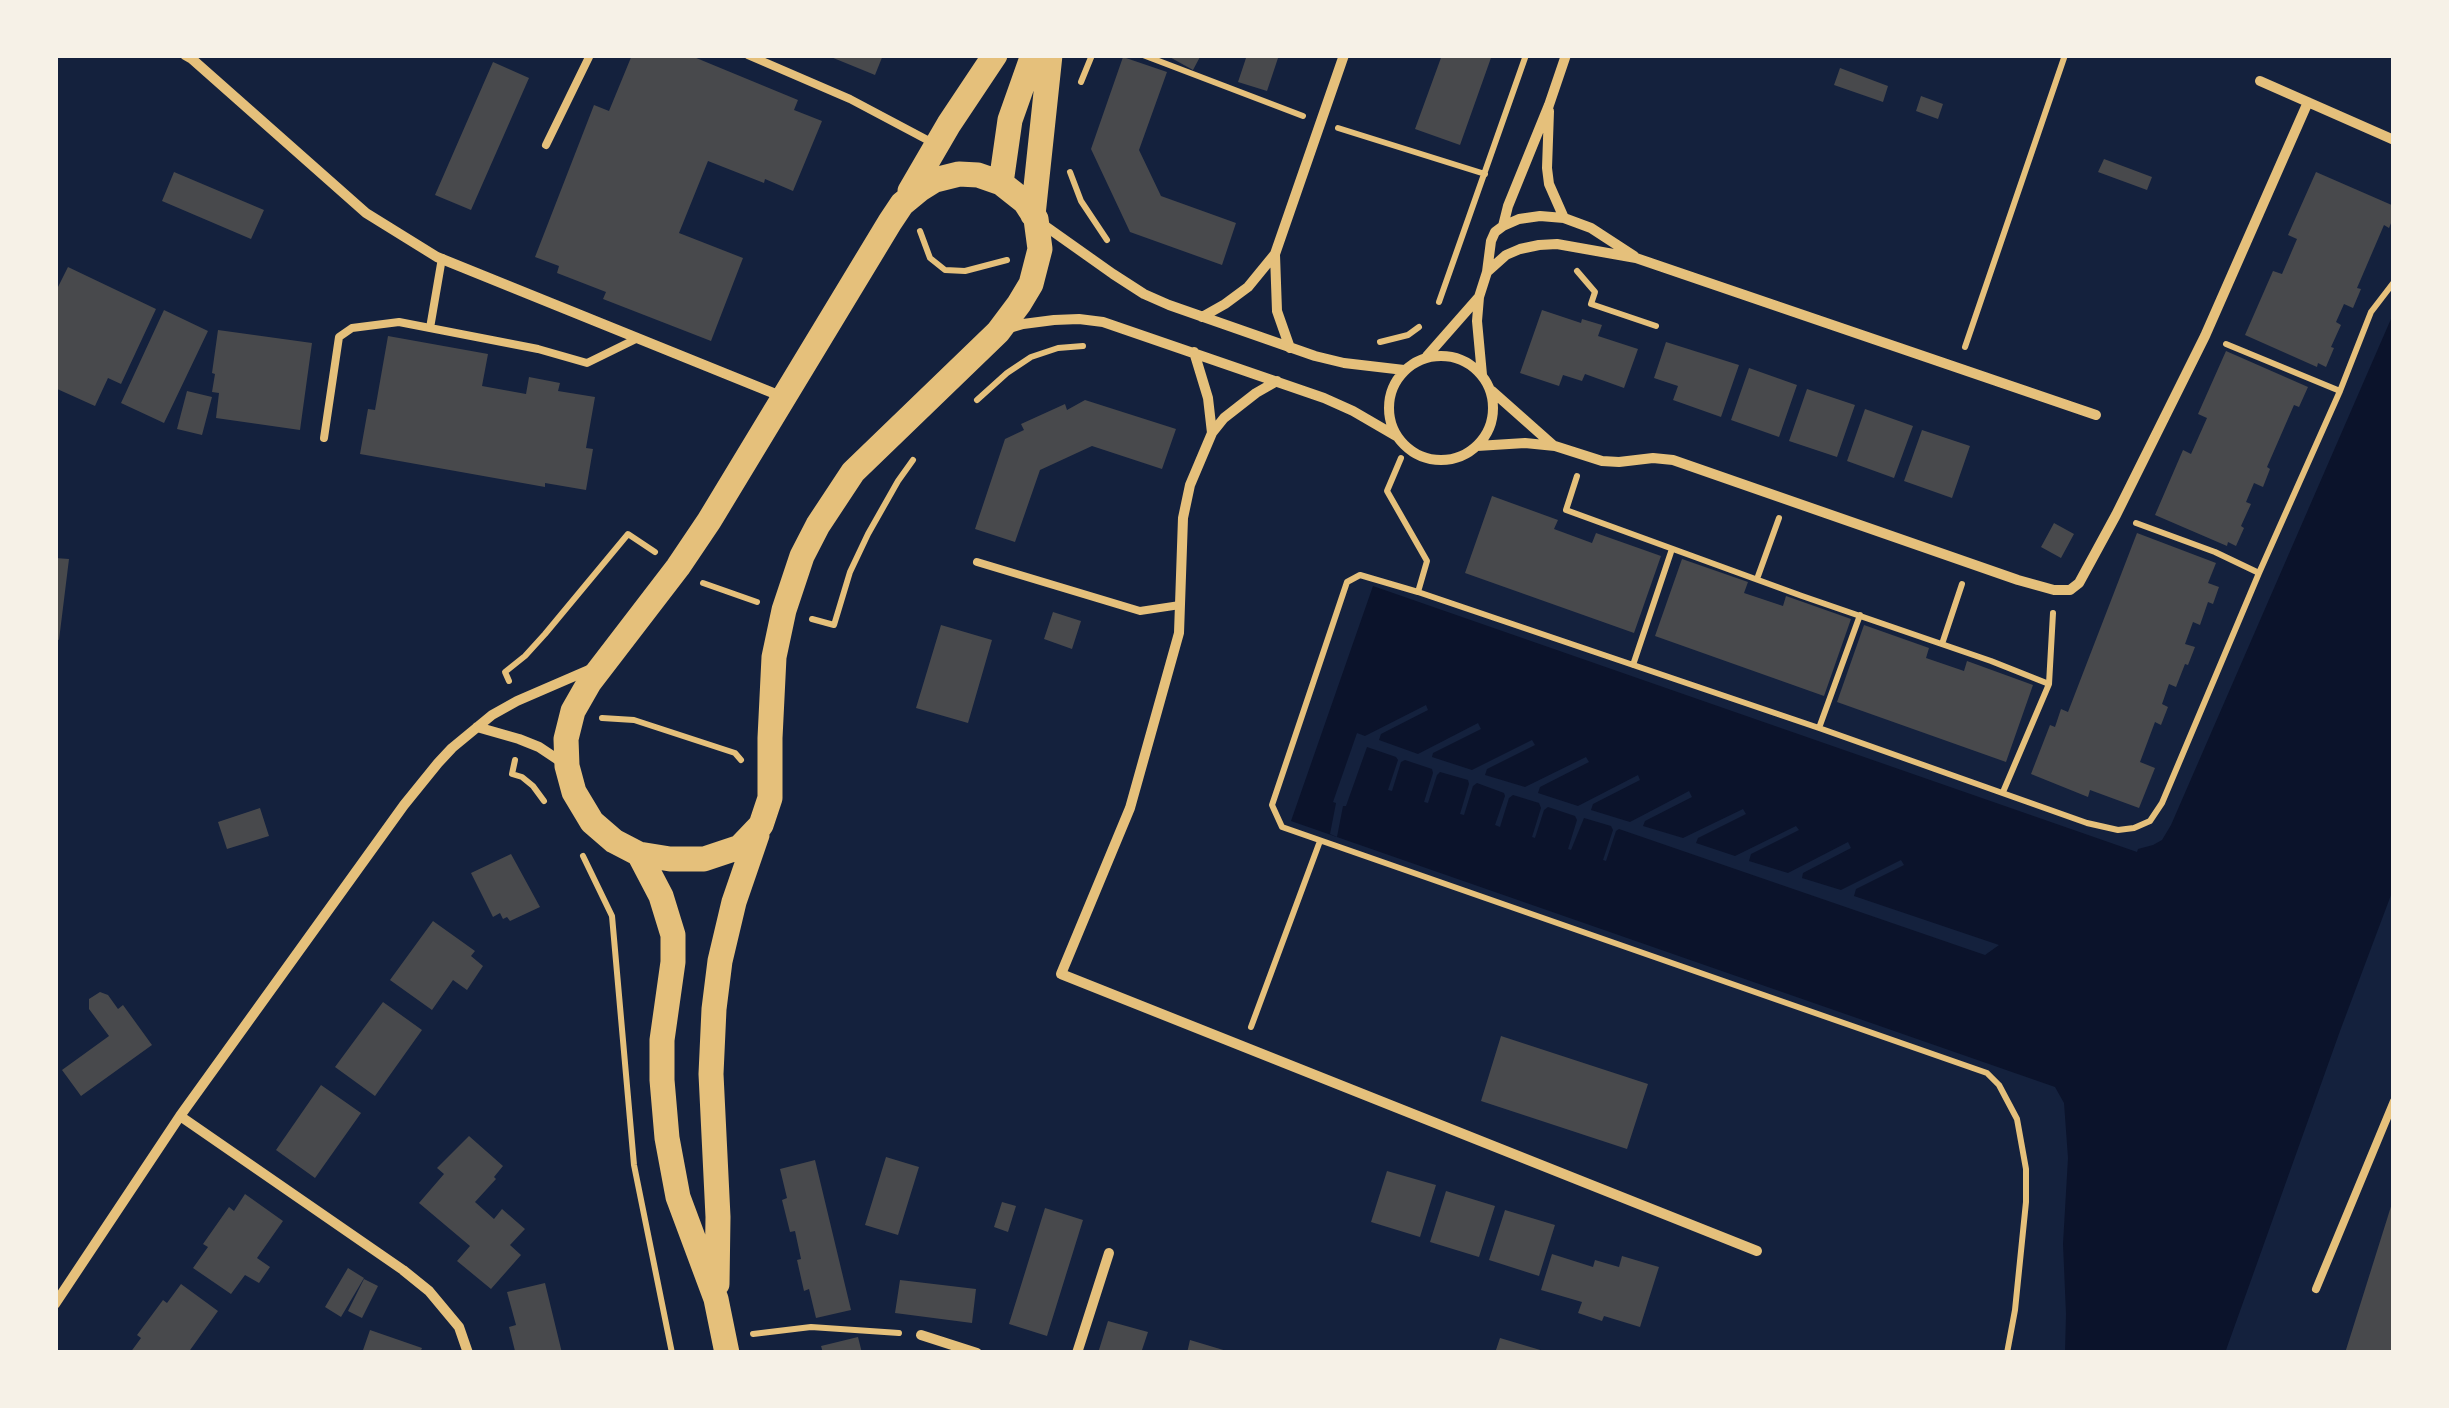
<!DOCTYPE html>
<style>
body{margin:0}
#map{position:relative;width:2449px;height:1408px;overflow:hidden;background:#14213d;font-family:Barlow,sans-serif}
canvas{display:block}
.frame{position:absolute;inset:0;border:58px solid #f6f1e7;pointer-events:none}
</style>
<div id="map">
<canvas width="2449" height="1408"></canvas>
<div class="frame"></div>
</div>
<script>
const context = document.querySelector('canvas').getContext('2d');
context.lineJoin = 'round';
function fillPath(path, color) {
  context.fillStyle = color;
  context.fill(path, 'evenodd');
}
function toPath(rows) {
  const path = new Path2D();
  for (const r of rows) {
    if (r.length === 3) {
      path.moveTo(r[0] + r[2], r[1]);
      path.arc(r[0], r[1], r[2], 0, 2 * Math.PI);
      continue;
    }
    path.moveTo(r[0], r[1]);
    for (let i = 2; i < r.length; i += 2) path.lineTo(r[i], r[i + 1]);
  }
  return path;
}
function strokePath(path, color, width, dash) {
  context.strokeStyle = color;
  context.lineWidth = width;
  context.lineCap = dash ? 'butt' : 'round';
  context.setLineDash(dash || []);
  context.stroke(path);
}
fillPath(toPath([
 [2394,312,2394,887,2340,1031,2225,1353,2065,1353,2066,1314,2063,1244,2068,1158,2064,1103,2055,1087,1291,821,1373,586,2137,852,2138,849,2153,845,2162,840,2171,825]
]), '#0b132b');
fillPath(toPath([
 [1426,705,1428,710,1381,734,1379,740,1418,754,1478,723,1481,729,1433,753,1432,757,1472,770,1532,740,1535,745,1487,769,1485,775,1525,787,1586,757,1589,762,1540,787,1538,793,1578,806,1638,775,1640,780,1593,804,1591,810,1630,822,1689,791,1692,797,1645,821,1643,826,1683,838,1743,809,1746,814,1698,838,1696,843,1735,856,1796,826,1799,830,1751,854,1749,861,1788,873,1848,842,1851,848,1803,873,1802,878,1841,890,1901,860,1904,865,1856,889,1854,896,1999,945,1985,955,1619,829,1616,831,1606,861,1603,860,1613,830,1611,826,1584,818,1571,850,1568,849,1577,820,1575,816,1548,807,1544,810,1535,838,1532,837,1541,808,1539,803,1513,795,1509,798,1500,827,1495,825,1505,796,1504,793,1477,783,1473,786,1464,815,1460,814,1469,784,1468,780,1440,772,1437,775,1428,803,1424,802,1433,773,1432,769,1405,760,1401,762,1392,791,1388,790,1398,760,1396,757,1367,747,1346,806,1343,806,1337,837,1330,834,1336,803,1333,802,1357,733,1365,736]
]), '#14213d');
fillPath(toPath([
 [632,55,689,55,798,100,794,110,822,121,793,191,765,179,764,183,708,161,679,233,743,258,711,341,603,299,606,292,557,273,559,266,535,257,594,105,609,111],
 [826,55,883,55,875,75],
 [1166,55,1201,55,1193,70],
 [1247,55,1279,55,1267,91,1238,82],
 [1442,55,1492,55,1460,145,1415,129],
 [1123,57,1167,72,1139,150,1161,196,1236,223,1222,265,1130,232,1091,149],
 [493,62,529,78,471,210,435,195],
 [1840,68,1888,86,1883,102,1834,85],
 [1921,96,1943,104,1938,119,1916,111],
 [2104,159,2152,177,2147,190,2098,172],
 [174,172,264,210,251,239,162,201],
 [2316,172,2394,206,2394,216,2389,228,2384,225,2357,288,2361,289,2353,308,2344,304,2336,322,2341,325,2331,347,2334,348,2326,367,2318,363,2317,367,2245,335,2273,271,2282,274,2297,239,2288,235],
 [68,267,156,309,121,384,108,378,95,406,55,388,55,293],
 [164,310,208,331,164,423,121,403],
 [1542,310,1581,323,1582,319,1602,325,1598,336,1638,349,1624,388,1585,374,1582,381,1563,375,1559,386,1520,373],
 [218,330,312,343,300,430,216,418,219,393,212,392,215,374,212,373],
 [388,336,488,354,482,386,526,394,529,377,560,383,558,391,595,397,586,448,593,449,586,490,545,483,545,487,360,454,368,409,375,410],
 [1666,342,1739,365,1721,417,1673,400,1678,386,1654,378],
 [2226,351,2308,387,2299,407,2294,405,2267,467,2270,469,2263,487,2254,483,2246,502,2251,504,2241,526,2244,528,2236,546,2228,542,2227,546,2155,515,2183,450,2191,454,2207,418,2198,414],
 [1749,368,1797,385,1779,437,1731,420],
 [1807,389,1855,405,1837,457,1789,441],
 [187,391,212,397,202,435,177,429],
 [1085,400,1176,429,1162,469,1092,446,1040,470,1015,542,975,529,1005,439,1024,430,1021,424,1065,404,1067,410],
 [1865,409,1913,426,1894,478,1847,461],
 [1922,430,1970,446,1952,498,1904,481],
 [1492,496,1558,520,1554,529,1592,543,1596,533,1661,556,1634,633,1465,573],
 [2054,523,2074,534,2061,558,2041,547],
 [2137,533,2216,563,2208,583,2219,587,2213,604,2208,602,2200,625,2193,622,2185,644,2195,647,2188,665,2185,664,2176,687,2169,684,2162,704,2168,707,2161,725,2155,722,2140,762,2155,768,2139,808,2090,790,2088,797,2031,774,2050,725,2055,727,2061,709,2068,712],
 [55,558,69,559,59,640,55,639],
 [1682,559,1748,582,1744,593,1783,606,1786,596,1851,619,1824,696,1655,636],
 [1053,612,1081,621,1072,649,1044,639],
 [941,625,992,640,968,723,916,708],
 [1864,625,1929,648,1926,658,1964,671,1967,661,2033,685,2006,762,1837,702],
 [260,808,269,836,227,849,218,822],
 [511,854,540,907,510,921,507,917,503,919,500,913,493,917,471,873],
 [433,921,475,951,471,956,483,966,467,990,453,980,432,1010,390,980],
 [100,992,108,995,118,1009,123,1005,152,1045,81,1096,62,1070,109,1036,89,1009,89,999],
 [383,1002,422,1030,375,1096,335,1067],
 [1501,1036,1648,1084,1627,1149,1481,1101],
 [321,1085,361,1113,315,1178,276,1150],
 [469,1136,503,1166,494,1177,496,1179,475,1202,494,1219,502,1209,525,1229,510,1245,521,1255,491,1289,457,1261,470,1246,419,1203,444,1174,437,1168],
 [886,1157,919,1167,898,1235,865,1225],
 [815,1160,851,1310,816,1318,809,1289,804,1291,797,1260,801,1259,795,1231,790,1232,782,1200,787,1198,780,1169],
 [1387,1171,1436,1185,1420,1237,1371,1222],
 [1446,1191,1495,1206,1479,1257,1430,1242],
 [245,1194,283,1221,257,1258,270,1267,259,1283,245,1275,231,1294,193,1268,208,1247,203,1244,229,1207,234,1211],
 [2393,1200,2394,1353,2345,1353],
 [1002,1202,1016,1206,1008,1232,994,1227],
 [1045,1208,1083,1220,1047,1336,1009,1324],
 [1505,1210,1555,1225,1539,1276,1489,1260],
 [1552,1254,1593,1267,1595,1260,1619,1267,1622,1256,1659,1267,1640,1327,1604,1316,1602,1321,1578,1313,1582,1302,1541,1290],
 [348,1268,364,1278,341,1317,325,1307],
 [364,1279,378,1286,362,1318,348,1311],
 [900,1280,976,1289,972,1323,895,1313],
 [545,1283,562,1353,515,1351,509,1327,516,1325,507,1292],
 [181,1284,218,1311,188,1353,130,1353,141,1338,137,1335,163,1300,167,1303],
 [1108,1321,1148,1332,1141,1353,1098,1353],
 [370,1330,422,1348,420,1353,362,1353],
 [858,1337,862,1353,823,1353,821,1346],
 [1500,1338,1547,1352,1546,1353,1495,1353],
 [1190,1340,1230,1352,1230,1353,1187,1353]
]), '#48494c');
strokePath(toPath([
 [1143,55,1303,116],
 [1081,82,1092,55],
 [1338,128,1485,174],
 [1070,172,1081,201,1107,240],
 [920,231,930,258,945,270,965,271,1007,260],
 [1577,271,1595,292,1591,304,1656,326],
 [1439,302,1526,55],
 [1380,342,1408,335,1419,327],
 [2226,344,2340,391],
 [1965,347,2065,55],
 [977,400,1007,373,1031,357,1058,348,1083,346],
 [1401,458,1387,491,1427,561,1418,592],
 [1577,476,1566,510,1802,596,1991,661,2049,684],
 [2136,523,2215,552,2259,573],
 [1757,579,1779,518],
 [703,583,757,602],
 [812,619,834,625,850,572,868,534,898,481,913,460],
 [1942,644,1962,584],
 [1633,665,1672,549],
 [509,681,505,672,525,656,545,634,628,534,655,552],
 [602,718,634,720,735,753,741,760],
 [1819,728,1860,615],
 [515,760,512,774,522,777,533,786,544,801],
 [2003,792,2049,684,2053,613],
 [583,856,612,916,634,1165,672,1353],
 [1251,1027,1320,841],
 [753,1334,811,1327,899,1333],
 [2007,1353,2015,1310,2026,1202,2026,1169,2017,1119,1999,1085,1987,1073,1282,827,1272,805,1347,582,1360,575,1418,592,1819,728,2087,823,2118,830,2134,828,2150,821,2162,803,2259,573,2340,391,2371,312,2394,282]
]), '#e5c07b', 6);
strokePath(toPath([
 [748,55,850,99,933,143],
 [546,145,590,55],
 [430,328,442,258],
 [324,438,339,337,352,328,399,322,538,349,587,363,638,338],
 [977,562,1140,611,1180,605],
 [2316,1289,2394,1101]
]), '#e5c07b', 8);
strokePath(toPath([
 [185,55,192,59,366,213,437,257,783,397],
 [2260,81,2394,140],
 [1549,111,1547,168,1549,184,1564,218],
 [1041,223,1113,274,1144,294,1169,305,1315,356,1344,363,1404,370],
 [1503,226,1508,206,1549,105,1566,55],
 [1275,255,1277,311,1290,348],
 [1487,272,1506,255,1520,249,1539,245,1557,244,1636,258,2096,415],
 [1202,317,1225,304,1248,287,1275,254,1344,55],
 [1006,329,1023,324,1054,320,1079,319,1103,322,1324,398,1353,411,1396,436],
 [1194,352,1208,398,1212,433],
 [1441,408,52],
 [1427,356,1478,298],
 [1482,375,1477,321,1479,297,1487,272,1491,241,1495,232,1503,226,1519,219,1540,216,1564,218,1591,228,1634,256],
 [1277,381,1256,393,1224,418,1212,433,1190,485,1183,518,1179,633,1130,808,1061,974,1757,1251],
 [1492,391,1554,446],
 [1477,446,1525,443,1555,446,1602,461,1619,462,1653,458,1673,460,2018,580,2054,590,2070,590,2079,583,2116,515,2205,336,2308,102],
 [477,727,519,739,539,747,563,763],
 [180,1116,403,1270,429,1291,459,1327,468,1353],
 [55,1304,180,1116,404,805,438,763,452,748,492,715,517,701,591,669],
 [921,1335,977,1353],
 [1077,1353,1109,1253]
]), '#e5c07b', 10);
strokePath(toPath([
 [959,174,978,175,1001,183,1025,202,1036,219,1040,249,1031,284,1019,304,998,332,853,472,818,525,802,556,784,610,774,657,770,738,770,798,761,825,740,847,704,859,670,859,639,854,614,841,592,822,574,792,567,766,566,739,573,711,589,683,678,567,709,521,890,222,902,204,919,190,935,180,959,174],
 [1001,183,1010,120,1033,55],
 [910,191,949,124,995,55],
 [1033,215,1050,55],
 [639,854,661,896,673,935,673,962,662,1040,662,1080,667,1138,678,1197,716,1299,727,1353],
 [717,1284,718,1217,711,1074,714,1009,720,961,734,902,757,835]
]), '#e5c07b', 25);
</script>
